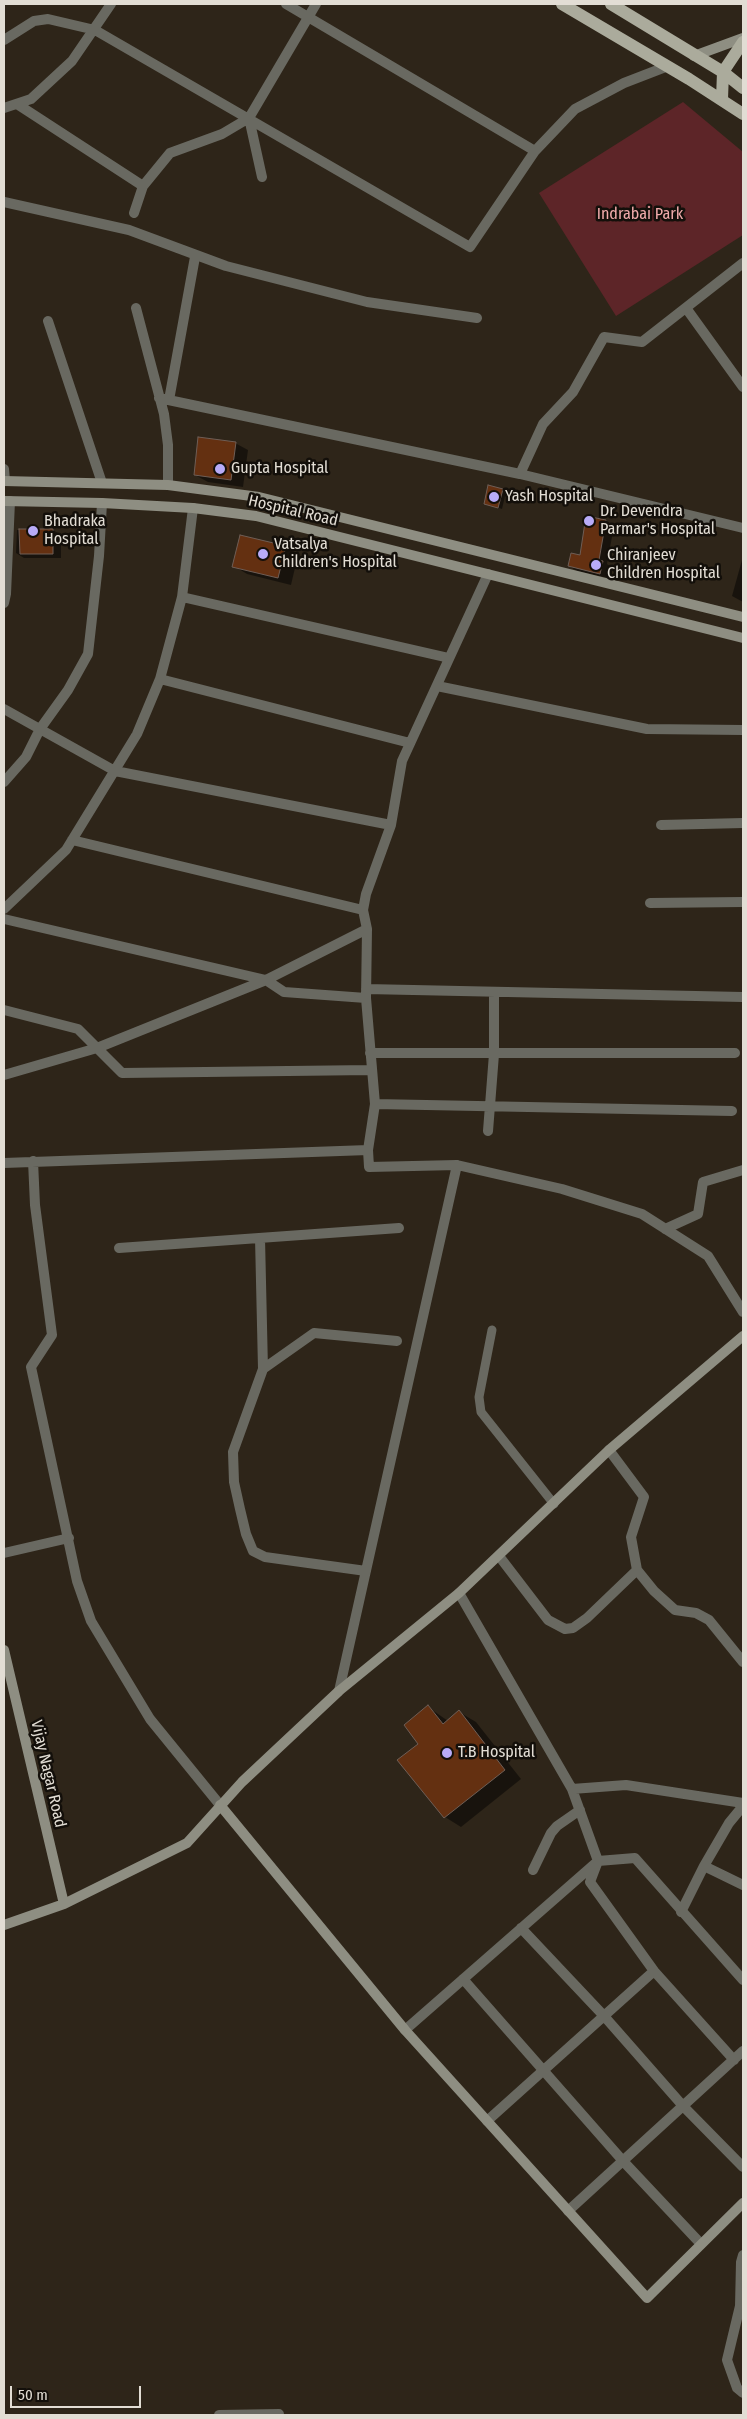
<!DOCTYPE html>
<style>
body{margin:0}
#map{position:relative;width:747px;height:2419px;overflow:hidden;background:#2e2519;font-family:"Fira Sans Condensed",sans-serif}
canvas{display:block}
.frame{position:absolute;inset:0;border:5px solid #e2ddd4;pointer-events:none}
.scale{position:absolute;left:10px;top:2386px;width:131px;height:22px;box-sizing:border-box;border:2px solid #e2ddd4;border-top:0;padding-left:6px;font-size:15px;line-height:18px;white-space:nowrap;color:#e2ddd4;-webkit-text-stroke:4px #130f0a;paint-order:stroke}
</style>
<div id="map">
<canvas width="747" height="2419"></canvas>
<div class="frame"></div>
<div class="scale">50 m</div>
</div>
<script>
const context = document.querySelector('canvas').getContext('2d');
context.lineJoin = 'round';
function fillPath(path, color) {
  context.fillStyle = color;
  context.fill(path, 'evenodd');
}
function toPath(rows) {
  const path = new Path2D();
  for (const r of rows) {
    path.moveTo(r[0], r[1]);
    for (let i = 2; i < r.length; i += 2) path.lineTo(r[i], r[i + 1]);
  }
  return path;
}
function strokePath(path, color, width, dash) {
  context.strokeStyle = color;
  context.lineWidth = width;
  context.lineCap = dash ? 'butt' : 'round';
  context.setLineDash(dash || []);
  context.stroke(path);
}
function write(font, color, halo, rows, align = 'center') {
  context.font = font + ' "Fira Sans Condensed",sans-serif';
  context.lineWidth = 5;
  context.setLineDash([]);
  context.textBaseline = 'middle';
  context.strokeStyle = halo;
  context.fillStyle = color;
  for (const [text, x, y, turn = 0] of rows) {
    context.save();
    context.translate(x, y);
    context.rotate((+turn || 0) * Math.PI / 180);
    context.textAlign = isNaN(turn) ? turn : align;
    if (halo) context.strokeText(text, 0, 0);
    context.fillText(text, 0, 0);
    context.restore();
  }
}
fillPath(toPath([
 [683,102,743,152,743,235,616,316,539,193]
]), '#5d2528');
fillPath(toPath([
 [235,443,248,450,243,487,208,482,195,475],
 [502,490,506,492,502,509,485,503],
 [587,518,606,521,614,526,607,564,611,567,608,578,577,571,569,566,581,557],
 [17,530,53,530,61,535,61,558,24,558,16,553],
 [286,548,298,555,291,585,247,574,234,566],
 [742,560,743,560,743,602,732,596],
 [428,1707,448,1721,459,1712,476,1722,521,1779,461,1827,445,1817,420,1744]
]), '#0007');
const building = toPath([
 [198,437,236,442,231,480,194,475,198,437],
 [488,485,503,489,498,508,484,504,488,485],
 [586,516,606,520,599,560,603,561,600,574,568,566,571,553,580,555,586,516],
 [19,529,53,529,53,554,20,554,19,529],
 [240,535,286,546,278,578,232,567,240,535],
 [428,1705,443,1724,459,1710,505,1770,444,1818,397,1760,418,1744,404,1725,428,1705]
]);
fillPath(building, '#643011');
strokePath(building, '#6f5e56', 1);
strokePath(toPath([
 [492,1330,479,1397,481,1412,554,1504]
]), '#696961', 9);
strokePath(toPath([
 [286,4,535,151],
 [4,40,34,21,48,19,95,30,470,247,535,151,575,109,624,83,668,66],
 [17,104,143,186],
 [4,108,31,99,72,61,111,4],
 [249,118,262,177],
 [4,202,129,230,226,266,367,302,477,318],
 [134,213,143,186,170,153,222,134,249,118,316,4],
 [136,308,164,414,168,445,168,485],
 [686,308,743,387],
 [48,321,102,483],
 [159,398,520,474,543,424,573,392,604,337,642,342,743,263],
 [169,400,195,257],
 [4,469,5,481],
 [520,474,743,528],
 [488,574,402,761,391,825,366,894,363,910,367,929,366,998,375,1104,368,1150,369,1167,457,1165,562,1189,642,1214,708,1256,743,1312],
 [182,597,449,658],
 [4,603,6,594,10,501],
 [160,679,410,743],
 [437,686,647,729,743,730],
 [4,709,115,771,391,825],
 [4,782,26,757,40,729,68,690,88,654,99,556,102,503],
 [661,825,743,823],
 [72,840,363,910],
 [650,903,743,902],
 [4,909,66,850,137,734,160,679,182,597,193,508],
 [4,919,266,980,284,992,366,998],
 [366,989,743,997],
 [4,1010,78,1029,122,1073,371,1070],
 [370,1053,735,1053],
 [4,1075,97,1048,266,980,367,929],
 [375,1104,732,1111],
 [488,1131,494,1054,494,992],
 [33,1161,35,1205,52,1335,31,1367,77,1581,91,1621,150,1719,220,1805],
 [4,1163,368,1150],
 [665,1229,698,1214,703,1182,743,1170],
 [260,1238,263,1369,314,1333,397,1341],
 [119,1248,399,1228],
 [263,1369,233,1452,234,1482,240,1509,246,1534,253,1551,265,1557,366,1571],
 [609,1450,644,1497,631,1537,637,1570,654,1591,675,1610,696,1613,709,1620,743,1662],
 [4,1553,69,1538],
 [499,1556,548,1620,565,1629,573,1628,587,1618,637,1570],
 [459,1593,572,1789,598,1861,590,1882,654,1971,734,2060],
 [339,1691,457,1165],
 [572,1789,626,1785,743,1803],
 [704,1866,743,1885],
 [533,1870,551,1833,557,1826,580,1810],
 [681,1912,704,1866,729,1823,743,1806],
 [521,1928,604,2016,683,2106,743,2167],
 [463,1979,623,2161,701,2244],
 [405,2030,598,1861,635,1858,743,1980],
 [487,2121,654,1971],
 [568,2211,743,2051],
 [743,2255,741,2262,740,2306,727,2360,737,2388,743,2393],
 [219,2415,279,2414]
]), '#696961', 10);
strokePath(toPath([
 [694,56,743,38],
 [4,481,168,485,259,497,743,617],
 [4,501,102,503,193,508,256,516,743,638],
 [4,1650,64,1904],
 [220,1805,405,2030,647,2298,743,2203],
 [4,1925,64,1904,187,1843,242,1782,339,1691,459,1593,609,1450,743,1336]
]), '#8e8e82', 10);
strokePath(toPath([
 [562,4,689,79,743,114],
 [611,4,723,72,743,88],
 [722,99,723,72,743,42]
]), '#abab9c', 12);
for (const [x, y, r, color] of [
 [220,469,6,"#b8abf7"],
 [494,497,6,"#b8abf7"],
 [589,521,6,"#b8abf7"],
 [33,531,6,"#b8abf7"],
 [263,554,6,"#b8abf7"],
 [596,565,6,"#b8abf7"],
 [447,1753,6,"#b8abf7"]
]) {
  const dot = new Path2D();
  dot.arc(x, y, r, 0, 2 * Math.PI);
  context.fillStyle = color;
  context.fill(dot);
  strokePath(dot, '#130f0a', 2);
}
write('16px', '#f1abab', '#130f0a', [
 ["Indrabai Park",640,215]
]);
write('16px', '#e2ddd4', '#130f0a', [
 ["Gupta Hospital",231,469],
 ["Yash Hospital",505,497],
 ["Dr. Devendra",600,512],
 ["Parmar's Hospital",600,530],
 ["Bhadraka",44,522],
 ["Hospital",44,540],
 ["Vatsalya",274,545],
 ["Children's Hospital",274,563],
 ["Chiranjeev",607,556],
 ["Children Hospital",607,574],
 ["T.B Hospital",458,1753]
], 'left');
write('16px', '#e2ddd4', '#130f0a', [
 ["Hospital Road",293,511,13],
 ["Vijay Nagar Road",48,1774,77]
]);
</script>
